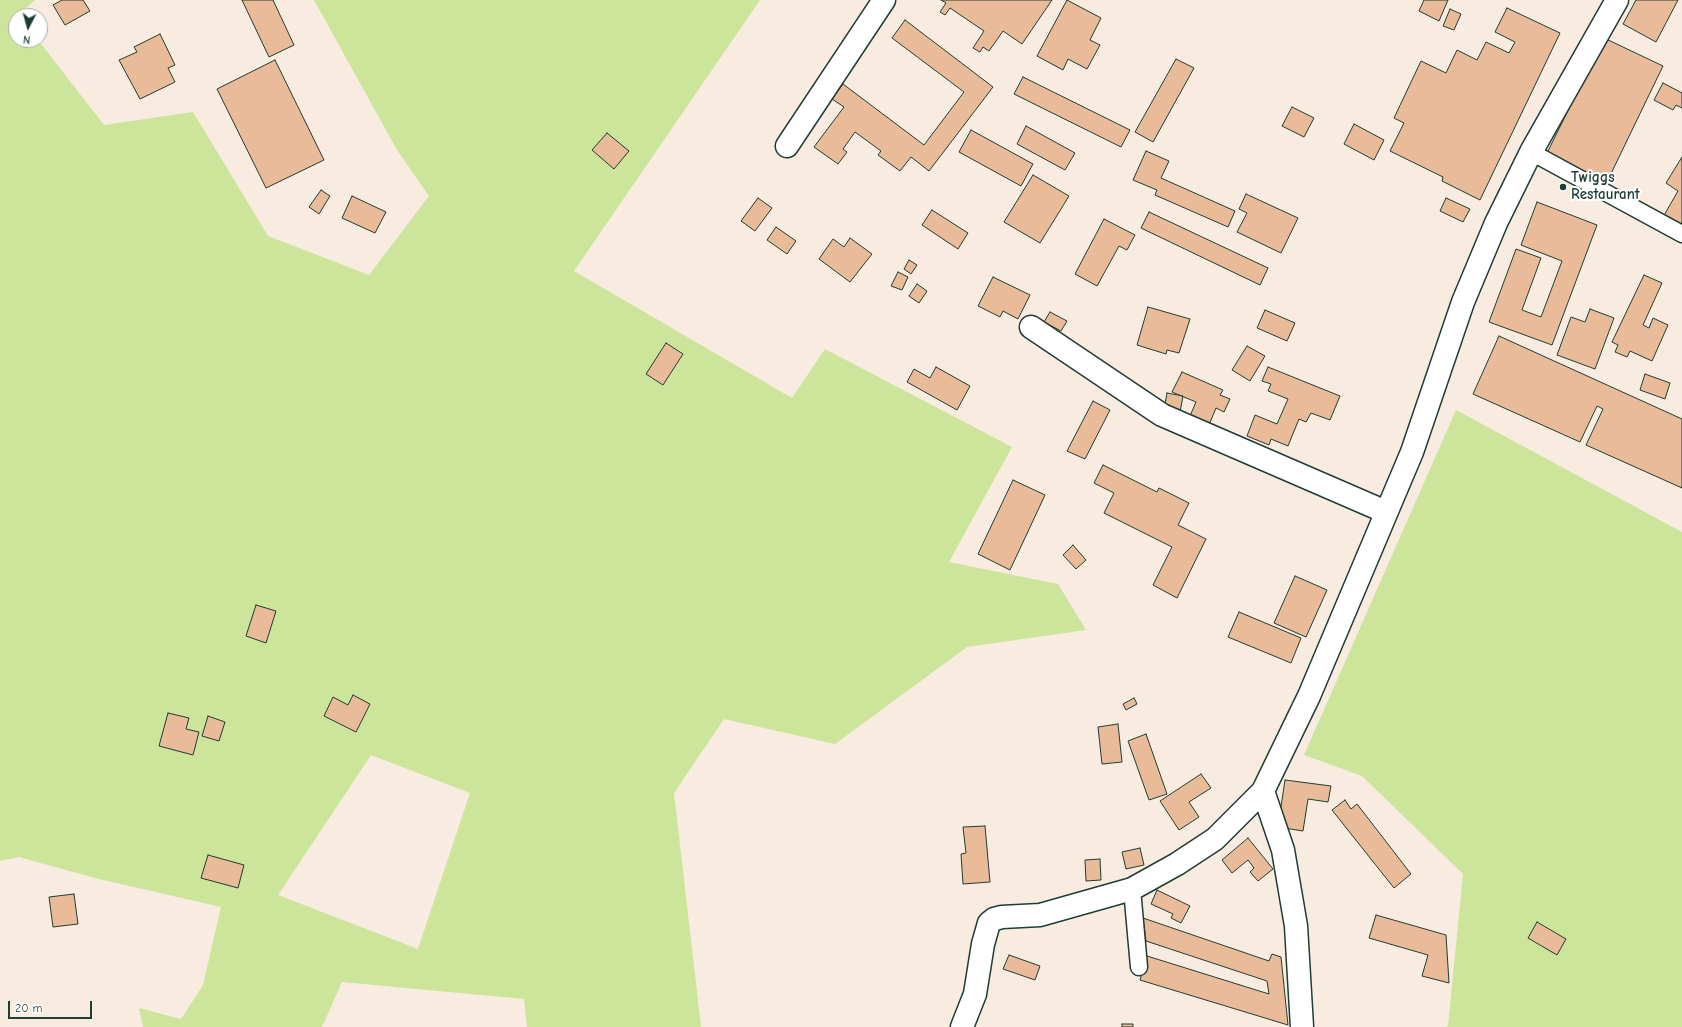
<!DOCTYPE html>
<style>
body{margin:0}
#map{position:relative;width:1682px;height:1027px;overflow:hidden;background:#f8ebe0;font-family:"Comic Neue",sans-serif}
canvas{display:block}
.north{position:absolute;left:8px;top:8px;width:40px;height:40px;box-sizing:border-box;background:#fff;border:1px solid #a5b1ae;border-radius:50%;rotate:186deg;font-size:11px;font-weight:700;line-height:16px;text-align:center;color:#1f3d34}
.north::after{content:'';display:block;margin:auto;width:14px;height:18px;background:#1f3d34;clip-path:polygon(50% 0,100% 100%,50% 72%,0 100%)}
.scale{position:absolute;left:8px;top:1001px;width:84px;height:18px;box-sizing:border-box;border:2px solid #1f3d34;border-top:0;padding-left:5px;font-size:12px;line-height:14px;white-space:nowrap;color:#1f3d34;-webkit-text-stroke:3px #fff;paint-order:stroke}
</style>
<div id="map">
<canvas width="1682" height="1027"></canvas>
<div class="north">N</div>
<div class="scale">20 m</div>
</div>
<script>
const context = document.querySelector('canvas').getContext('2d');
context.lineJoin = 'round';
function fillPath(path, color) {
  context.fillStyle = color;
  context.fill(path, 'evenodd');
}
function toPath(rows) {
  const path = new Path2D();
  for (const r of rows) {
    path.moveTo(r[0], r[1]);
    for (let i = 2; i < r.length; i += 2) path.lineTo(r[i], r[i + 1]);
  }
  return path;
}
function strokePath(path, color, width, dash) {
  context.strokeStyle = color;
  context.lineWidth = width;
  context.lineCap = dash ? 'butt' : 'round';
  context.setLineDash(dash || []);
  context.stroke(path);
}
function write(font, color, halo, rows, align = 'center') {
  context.font = font + ' "Comic Neue",sans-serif';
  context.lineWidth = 4;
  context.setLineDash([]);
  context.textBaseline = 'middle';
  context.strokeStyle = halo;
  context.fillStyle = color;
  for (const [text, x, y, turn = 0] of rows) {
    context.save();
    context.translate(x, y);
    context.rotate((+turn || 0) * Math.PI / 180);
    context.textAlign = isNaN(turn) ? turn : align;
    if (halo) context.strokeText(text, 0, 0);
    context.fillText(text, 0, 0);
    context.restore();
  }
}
fillPath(toPath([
 [0,0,35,0,19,14,20,16,16,16,16,40,38,40,104,125,193,112,268,236,369,275,429,196,397,150,314,0,760,0,574,271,792,398,825,349,1012,447,949,562,1058,584,1086,630,967,647,835,744,724,719,674,793,701,1027,527,1027,524,999,342,982,322,1027,143,1027,139,1008,181,1019,203,985,221,907,99,879,19,857,0,861],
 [371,755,470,793,418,949,278,895],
 [1456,410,1682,532,1682,1027,1445,1027,1448,1026,1463,874,1362,776,1304,755]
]), '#cce59b');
const building = toPath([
 [62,0,83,0,90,11,65,25,53,5,62,0],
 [242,0,273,0,294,45,269,57,242,0],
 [941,0,1052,0,1022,44,1003,31,989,51,983,47,980,52,973,48,984,31,950,8,945,15,940,12,946,3,941,0],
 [1067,0,1101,18,1090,40,1100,45,1087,69,1068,59,1063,70,1037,56,1067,0],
 [1424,0,1448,0,1439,21,1419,11,1424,0],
 [1636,0,1678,0,1656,42,1623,24,1636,0],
 [1507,8,1560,33,1480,200,1442,181,1443,177,1390,151,1404,123,1394,118,1421,61,1446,73,1457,50,1477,60,1486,42,1509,53,1515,42,1495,32,1507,8],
 [1450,9,1461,14,1454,30,1443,26,1450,9],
 [905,20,993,87,929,171,911,157,900,171,878,155,881,151,855,132,843,149,847,152,838,164,814,147,844,107,832,99,843,84,924,145,964,92,892,38,905,20],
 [160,34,175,65,168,68,175,82,140,99,119,60,137,52,134,47,160,34],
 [1604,38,1663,66,1606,184,1546,155,1604,38],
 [1176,59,1194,68,1153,142,1135,132,1176,59],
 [275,60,324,160,266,188,217,89,275,60],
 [1023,77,1130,130,1121,147,1014,94,1023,77],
 [1663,83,1682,93,1682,108,1676,105,1673,110,1654,100,1663,83],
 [1292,107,1314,118,1304,137,1282,126,1292,107],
 [1354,124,1384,140,1374,160,1344,144,1354,124],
 [1026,126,1075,153,1065,170,1017,144,1026,126],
 [971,130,1033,164,1021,186,959,152,971,130],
 [607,133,629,151,614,169,592,150,607,133],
 [1146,151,1169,161,1161,178,1235,211,1228,227,1155,195,1157,190,1133,180,1146,151],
 [1682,157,1682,228,1663,217,1678,191,1666,183,1682,157],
 [1033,175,1069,196,1040,243,1004,222,1033,175],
 [321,190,330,196,319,214,309,207,321,190],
 [1246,194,1298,218,1281,253,1237,232,1247,213,1239,209,1246,194],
 [352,196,386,212,375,233,342,218,352,196],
 [758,198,772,208,755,231,741,221,758,198],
 [1446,198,1470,209,1463,222,1440,211,1446,198],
 [1537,202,1597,225,1552,345,1489,322,1516,249,1541,258,1522,310,1541,317,1562,261,1521,245,1537,202],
 [932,210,968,233,958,249,922,225,932,210],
 [1149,212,1268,268,1260,285,1141,228,1149,212],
 [1104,219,1135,235,1127,250,1119,246,1097,286,1075,274,1104,219],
 [776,227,796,241,787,254,767,240,776,227],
 [850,238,872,254,850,282,819,259,833,239,844,247,850,238],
 [909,260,917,265,911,274,904,269,909,260],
 [898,272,908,277,902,290,891,286,898,272],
 [1644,275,1662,283,1643,325,1649,328,1653,318,1668,325,1652,361,1630,351,1627,357,1615,352,1618,345,1612,342,1644,275],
 [993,277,1030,295,1018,319,1003,311,1000,317,978,306,993,277],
 [917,284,927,291,919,303,909,296,917,284],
 [1148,307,1190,319,1179,353,1167,350,1166,354,1137,345,1148,307],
 [1590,309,1614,318,1595,369,1557,355,1571,317,1585,322,1590,309],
 [1265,310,1295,323,1287,341,1257,328,1265,310],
 [1050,312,1067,321,1061,331,1044,322,1050,312],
 [1499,336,1682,419,1682,488,1586,445,1603,409,1597,406,1580,442,1473,394,1499,336],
 [666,343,683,354,663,385,646,374,666,343],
 [1247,346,1265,356,1250,381,1232,370,1247,346],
 [936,367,970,386,957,410,907,382,914,369,930,378,936,367],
 [1268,367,1340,396,1330,420,1311,413,1306,422,1299,419,1288,446,1271,439,1269,445,1247,436,1255,415,1277,424,1288,399,1268,391,1271,384,1262,381,1268,367],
 [1182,372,1223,390,1220,395,1230,399,1224,412,1216,408,1206,432,1187,423,1196,402,1172,392,1182,372],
 [1645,374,1670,383,1665,399,1640,390,1645,374],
 [1167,393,1183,396,1180,412,1163,415,1167,393],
 [1093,401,1110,410,1085,459,1067,451,1093,401],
 [1103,465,1157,492,1159,488,1189,503,1178,525,1206,539,1177,598,1153,585,1172,547,1104,513,1114,493,1094,483,1103,465],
 [1013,480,1045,495,1010,570,978,554,1013,480],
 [1073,545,1086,560,1076,569,1063,555,1073,545],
 [1295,576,1327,590,1306,637,1274,623,1295,576],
 [256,605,276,611,266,643,246,636,256,605],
 [1239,612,1301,638,1291,663,1228,637,1239,612],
 [353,695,370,704,356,732,324,716,333,697,348,705,353,695],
 [1134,698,1137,704,1126,710,1123,704,1134,698],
 [168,713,189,718,186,729,199,732,193,755,159,746,168,713],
 [208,716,225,722,219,741,202,736,208,716],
 [1118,724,1122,762,1102,764,1098,727,1118,724],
 [1146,734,1167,794,1149,800,1128,741,1146,734],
 [1201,774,1211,788,1189,802,1199,817,1179,830,1160,801,1201,774],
 [1285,780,1331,786,1328,802,1308,799,1303,831,1278,827,1285,780],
 [1345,800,1351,809,1357,804,1411,874,1394,888,1332,810,1345,800],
 [985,826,990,882,963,884,961,854,966,853,963,827,985,826],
 [1248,838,1273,869,1258,881,1250,872,1254,868,1248,860,1232,873,1222,860,1248,838],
 [1140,848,1144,865,1126,869,1122,852,1140,848],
 [208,855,244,865,238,888,201,878,208,855],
 [1100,859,1101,880,1086,881,1085,860,1100,859],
 [1157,890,1190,906,1181,923,1171,918,1173,914,1151,904,1157,890],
 [74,894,78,924,53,927,49,897,74,894],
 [1376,915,1446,935,1449,983,1422,976,1428,955,1369,938,1376,915],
 [1143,918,1269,961,1272,954,1281,957,1288,1025,1140,980,1147,956,1269,994,1267,981,1146,941,1143,918],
 [1537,922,1566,939,1557,955,1528,938,1537,922],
 [1009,955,1040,966,1035,980,1003,969,1009,955],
 [1122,1024,1133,1024,1133,1027,1122,1027,1122,1024]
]);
fillPath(building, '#e9bb99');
strokePath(building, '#1f3d34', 1);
const lane = toPath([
 [1531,152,1682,234],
 [1132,889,1139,967]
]);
const street = toPath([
 [787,146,884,0],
 [1031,327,1162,415,1386,512],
 [1263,791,1283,850,1296,926,1302,1027],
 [962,1027,975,994,983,944,989,923,994,919,1002,917,1040,915,1132,889,1177,864,1215,839,1263,791,1309,696,1412,452,1463,302,1496,223,1531,152,1617,0]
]);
strokePath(lane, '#1f3d34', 19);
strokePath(street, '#1f3d34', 25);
strokePath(lane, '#fff', 16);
strokePath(street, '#fff', 22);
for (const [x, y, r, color] of [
 [1563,187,4,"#1f3d34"]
]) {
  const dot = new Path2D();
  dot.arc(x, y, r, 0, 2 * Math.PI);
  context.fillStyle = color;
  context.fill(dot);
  strokePath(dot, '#fff', 1.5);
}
write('bold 15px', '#1f3d34', '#fff', [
 ["Twiggs",1571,178],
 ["Restaurant",1571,195]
], 'left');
</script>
